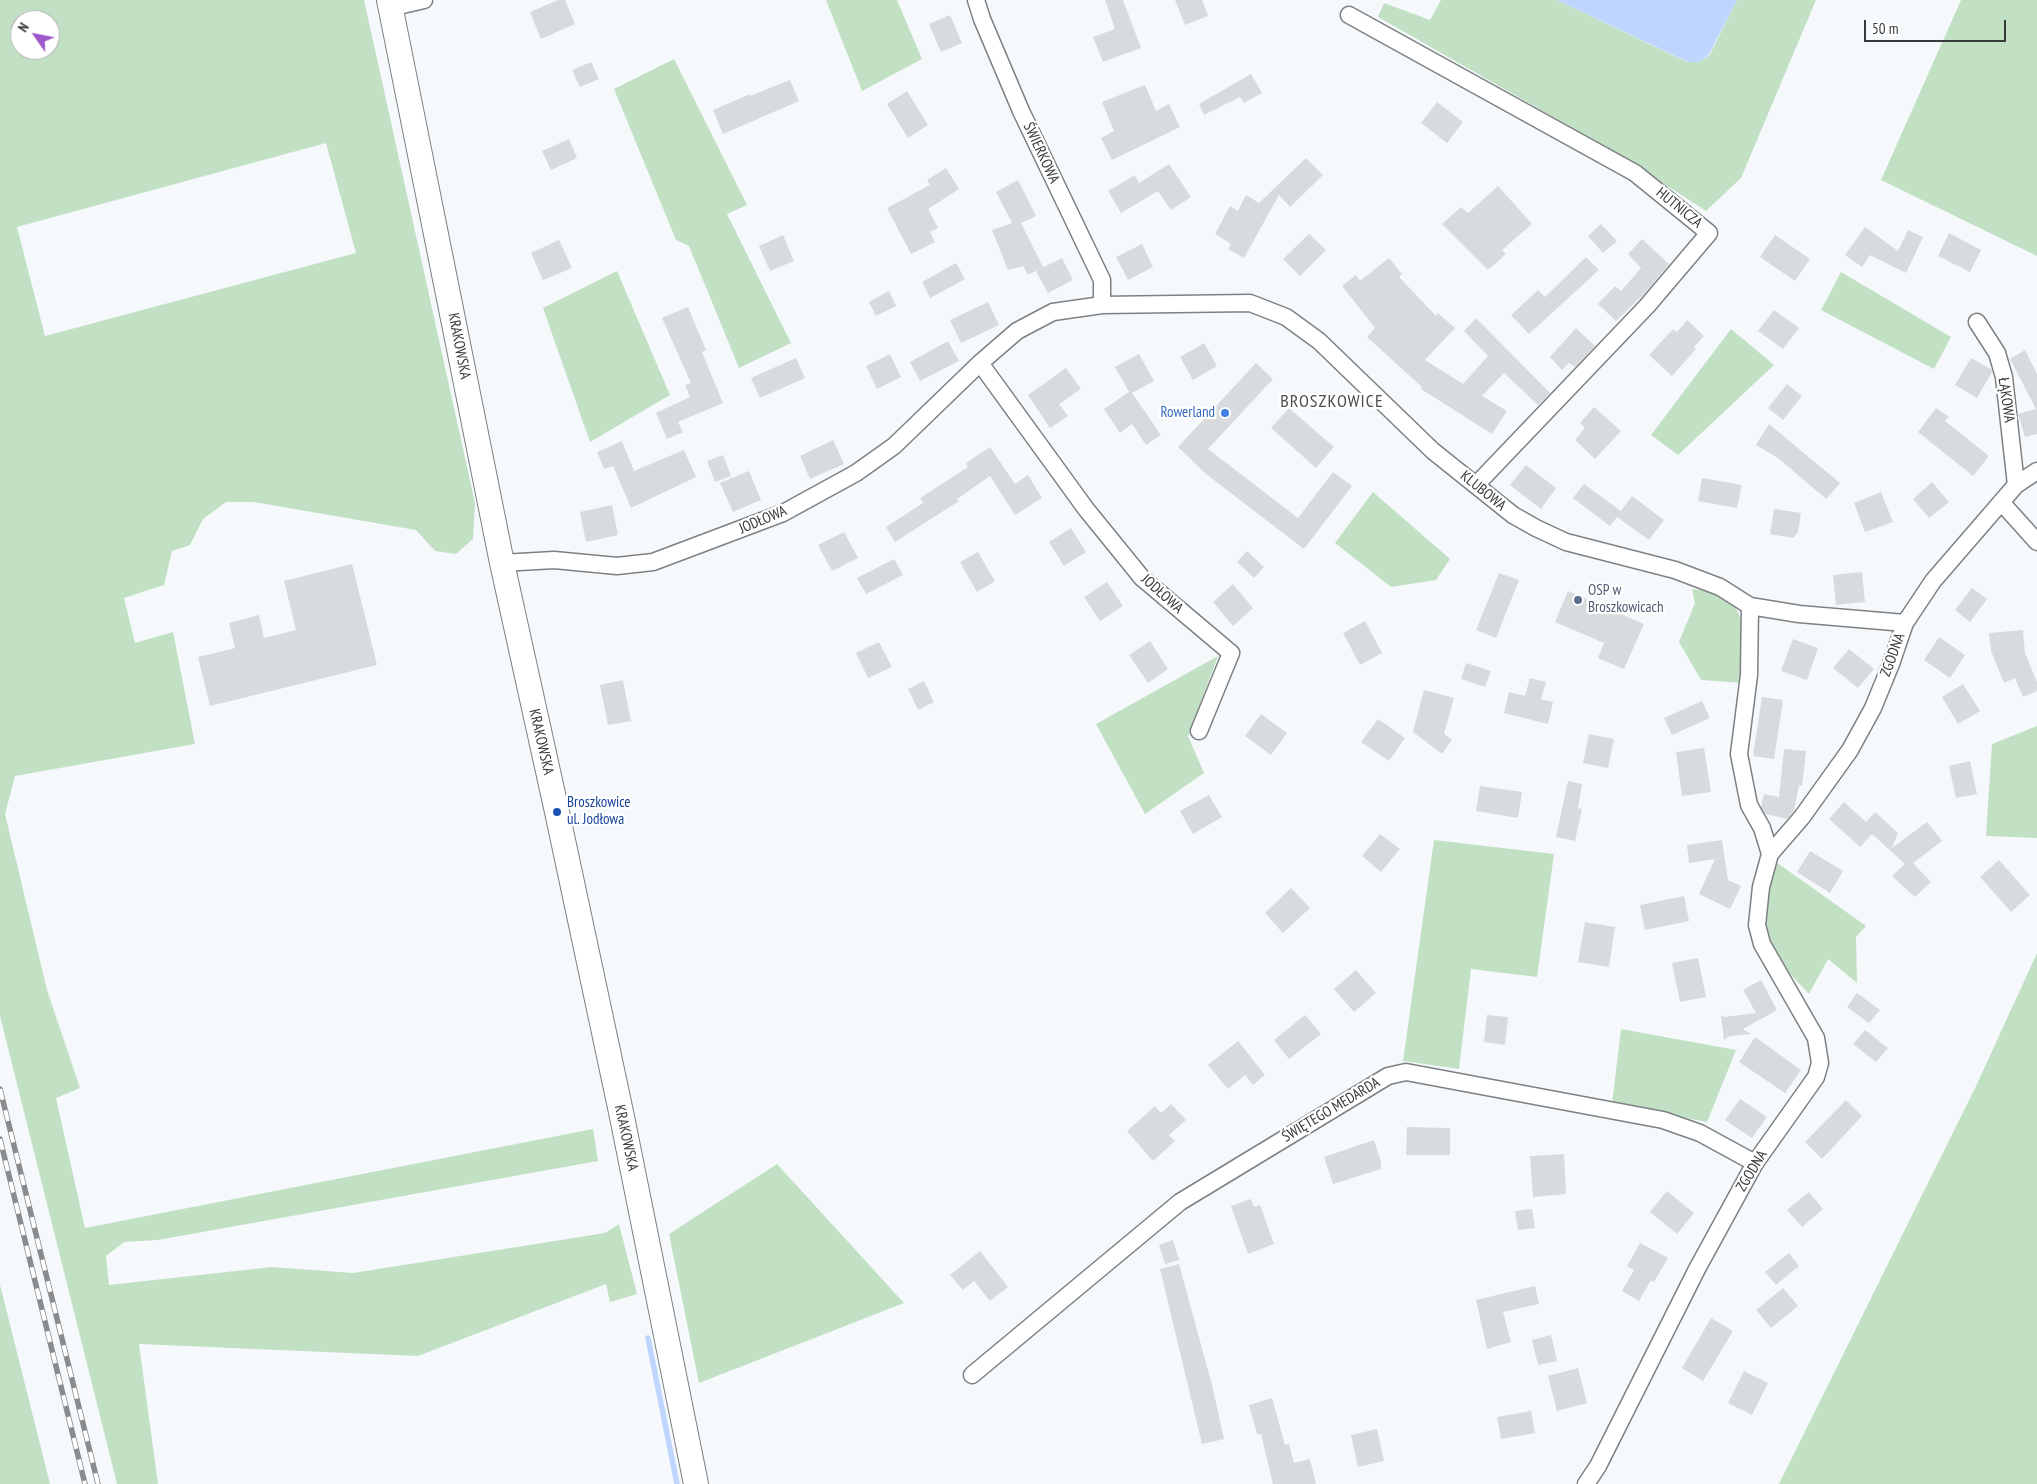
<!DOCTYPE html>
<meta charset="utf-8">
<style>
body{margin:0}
#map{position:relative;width:2037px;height:1484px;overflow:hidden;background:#f5f9fc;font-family:"PT Sans Narrow",sans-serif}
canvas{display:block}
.north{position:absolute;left:10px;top:10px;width:50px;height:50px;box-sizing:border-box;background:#fff;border:1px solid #afb0b0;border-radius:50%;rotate:303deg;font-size:14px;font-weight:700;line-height:20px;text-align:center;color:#38393a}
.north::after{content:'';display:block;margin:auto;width:18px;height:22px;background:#9d57cc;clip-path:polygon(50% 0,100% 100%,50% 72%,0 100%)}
.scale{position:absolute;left:1864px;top:20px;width:142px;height:22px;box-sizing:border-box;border:2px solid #38393a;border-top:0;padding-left:6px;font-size:15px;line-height:18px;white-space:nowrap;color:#38393a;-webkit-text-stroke:4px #fff;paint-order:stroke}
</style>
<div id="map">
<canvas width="2037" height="1484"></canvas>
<div class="north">N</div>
<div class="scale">50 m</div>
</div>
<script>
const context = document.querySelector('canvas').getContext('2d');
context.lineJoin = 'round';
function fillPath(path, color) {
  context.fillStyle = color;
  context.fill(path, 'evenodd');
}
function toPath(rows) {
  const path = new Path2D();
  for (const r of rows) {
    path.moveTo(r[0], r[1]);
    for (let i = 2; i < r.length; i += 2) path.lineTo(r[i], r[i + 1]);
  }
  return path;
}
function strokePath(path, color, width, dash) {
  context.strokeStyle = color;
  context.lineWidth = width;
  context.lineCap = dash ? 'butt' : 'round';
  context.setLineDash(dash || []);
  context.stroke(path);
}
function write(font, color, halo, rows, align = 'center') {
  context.font = font + ' "PT Sans Narrow",sans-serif';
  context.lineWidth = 4.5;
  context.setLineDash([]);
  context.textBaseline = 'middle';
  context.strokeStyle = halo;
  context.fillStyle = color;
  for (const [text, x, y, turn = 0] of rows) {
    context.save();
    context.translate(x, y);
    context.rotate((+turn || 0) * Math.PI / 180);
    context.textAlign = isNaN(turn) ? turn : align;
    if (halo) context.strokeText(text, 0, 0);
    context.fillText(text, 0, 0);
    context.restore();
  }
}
fillPath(toPath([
 [0,0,364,0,475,503,473,539,456,554,435,551,416,530,254,502,226,502,203,519,190,545,172,551,164,585,124,598,135,643,173,632,195,744,15,776,5,814,47,990,80,1088,56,1098,85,1228,593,1129,598,1161,158,1240,124,1242,106,1256,109,1285,272,1267,353,1273,605,1233,619,1224,637,1294,610,1302,606,1284,418,1356,139,1344,158,1484,117,1484,0,1016],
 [20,20,50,20,50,50,20,50],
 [326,143,356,253,45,336,17,227],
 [826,0,897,0,922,59,862,91],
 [1441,0,1557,0,1687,62,1699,62,1709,56,1737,0,1816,0,1741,178,1706,211,1613,151,1378,17,1384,3,1430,20],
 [1961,0,2037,0,2037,256,1881,180],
 [674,59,747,205,727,214,791,343,739,368,689,246,676,240,614,89],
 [617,271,670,395,590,442,543,308],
 [1841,272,1951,337,1934,369,1821,310],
 [1731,329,1774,365,1678,455,1651,435],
 [1373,492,1450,559,1436,580,1391,587,1335,543],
 [1692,589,1715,592,1724,596,1736,608,1744,627,1743,683,1701,680,1679,642,1695,603],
 [1218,656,1188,736,1204,773,1145,814,1096,724],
 [2037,726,2037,838,1986,836,1992,744],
 [1434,840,1554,854,1537,977,1471,969,1459,1069,1403,1061],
 [1776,862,1866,926,1856,937,1857,983,1828,959,1809,994,1780,963,1764,936,1768,892],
 [2037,953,2037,1484,1779,1484,1977,1084],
 [1621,1029,1736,1050,1707,1122,1612,1104],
 [777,1164,904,1303,699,1383,669,1234],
 [0,1285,50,1484,0,1484]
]), '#c2e0c4');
fillPath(toPath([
 [1557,0,1737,0,1708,56,1699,62,1688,62]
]), '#bed6fe');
strokePath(toPath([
 [648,1338,677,1484]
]), '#bed6fe', 5.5);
fillPath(toPath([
 [558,0,565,0,575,24,541,39,530,12],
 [1105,0,1123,0,1141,48,1103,62,1093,37,1115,29],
 [1175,0,1202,0,1208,16,1185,25],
 [950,15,962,43,941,52,929,24],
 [591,62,599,79,580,87,572,70],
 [1251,74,1262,93,1244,103,1240,97,1204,115,1199,104],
 [790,80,799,101,723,134,713,110,750,94,750,96],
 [1145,85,1156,111,1169,104,1180,127,1112,160,1101,138,1114,131,1102,102],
 [907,91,928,125,908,138,887,104],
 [1437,102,1463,122,1447,143,1421,123],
 [569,139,577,158,551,170,542,151],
 [1306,158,1323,175,1290,207,1279,195,1244,258,1228,249,1231,244,1215,234,1230,206,1238,211,1246,195,1259,203],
 [1169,164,1191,197,1171,210,1158,191,1121,213,1108,191,1135,175,1139,183],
 [946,168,959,189,928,209,938,228,930,232,935,242,911,254,887,208,930,185,927,180],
 [1018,180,1036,216,1021,223,1043,267,1028,275,1023,266,1008,270,992,230,1012,223,996,192],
 [1498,186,1532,224,1502,250,1506,254,1488,270,1442,224,1461,207,1468,213],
 [1601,224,1617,241,1603,253,1588,236],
 [1865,227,1898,251,1908,230,1923,237,1906,273,1870,255,1862,267,1845,255],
 [1949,233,1981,250,1970,272,1938,256],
 [1309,234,1326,250,1300,276,1283,259],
 [783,235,794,261,770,271,759,246],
 [1775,235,1810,259,1795,281,1760,257],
 [1642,239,1669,264,1645,293,1616,321,1598,304,1615,286,1621,291,1641,268,1628,254],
 [559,240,572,268,543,280,531,253],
 [1142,244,1153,267,1128,280,1116,257],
 [1586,257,1599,270,1529,334,1511,315,1538,290,1545,297],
 [1062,258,1073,280,1048,293,1036,271],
 [1389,258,1402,274,1399,277,1436,316,1438,313,1455,328,1425,360,1463,384,1488,356,1464,331,1476,318,1550,393,1538,405,1504,373,1482,396,1507,411,1492,434,1421,389,1422,387,1367,337,1375,328,1342,286,1356,275,1360,281],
 [956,263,965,279,930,298,922,282],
 [889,291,896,306,876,316,869,302],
 [988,302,999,325,961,343,950,320],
 [688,307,706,350,702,352,723,403,678,422,683,432,667,439,656,413,690,397,685,385,691,383,662,318],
 [1774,310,1799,328,1783,349,1758,331],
 [1687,320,1704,336,1694,347,1696,349,1672,376,1649,355,1673,329,1677,332],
 [1576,328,1595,346,1575,367,1569,363,1562,370,1550,357],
 [948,341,959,361,920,381,910,362],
 [1204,343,1217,366,1193,380,1180,357],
 [2025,350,2037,374,2037,434,2025,437,2018,414,2036,409,2010,359],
 [890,354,901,377,877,389,866,366],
 [1139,354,1154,381,1132,393,1161,435,1146,445,1132,424,1120,433,1104,409,1129,392,1115,367],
 [796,358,805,378,760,398,751,378],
 [1971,358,1991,369,1992,372,1977,398,1955,385],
 [1256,363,1273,379,1208,449,1298,518,1333,472,1352,486,1304,549,1206,474,1178,447],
 [1066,368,1081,389,1059,404,1068,416,1050,428,1028,395],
 [1787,384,1802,396,1783,420,1768,408],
 [1594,407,1621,431,1595,459,1575,440,1585,428,1580,423],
 [1289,408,1334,447,1316,468,1271,428],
 [1936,408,1949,417,1945,421,1989,456,1973,476,1918,432],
 [1769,424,1840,483,1826,499,1778,458,1756,445],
 [833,440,844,464,810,479,800,456],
 [622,441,634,471,684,450,696,477,631,508,613,466,604,469,597,452],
 [990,447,1015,484,1028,475,1042,498,1015,515,990,476,957,499,959,501,895,542,886,527,923,503,920,498,968,467,966,463],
 [723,455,731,476,715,482,707,461],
 [1526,465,1556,488,1541,509,1510,485],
 [749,471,761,500,733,512,720,483],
 [1702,478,1742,485,1737,508,1698,501],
 [1932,482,1949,502,1929,518,1913,499],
 [1584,484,1621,511,1632,496,1664,520,1649,540,1617,517,1610,526,1573,498],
 [1881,492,1893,522,1865,532,1854,503],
 [612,505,618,535,586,542,580,512],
 [1774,509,1801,513,1798,532,1793,538,1770,534],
 [1071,528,1086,552,1064,566,1049,542],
 [844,532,858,558,832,571,818,545],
 [1247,551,1264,567,1254,578,1237,562],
 [978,552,995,581,977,592,960,562],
 [894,559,903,575,866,594,857,578],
 [352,564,377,665,210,706,198,657,235,648,229,623,259,615,264,638,296,630,284,581],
 [1862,572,1865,602,1836,605,1833,575],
 [1499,573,1519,580,1496,638,1476,630],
 [1107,582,1123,606,1100,621,1084,597],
 [1233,584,1253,608,1233,626,1213,602],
 [1972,588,1987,599,1970,622,1955,610],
 [1568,591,1644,624,1624,669,1598,658,1604,643,1555,622],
 [1365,621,1382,653,1360,665,1343,633],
 [2023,630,2025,653,2037,682,2037,691,2023,697,2015,678,2004,683,1991,651,1989,633],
 [1939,637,1965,655,1950,678,1924,660],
 [1793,639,1818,648,1807,680,1781,671],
 [1150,641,1168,669,1148,683,1129,655],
 [879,642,892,667,868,678,856,653],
 [1849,649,1874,669,1858,688,1833,668],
 [1466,663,1491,671,1485,687,1461,679],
 [1530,678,1546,682,1541,699,1553,702,1548,724,1504,713,1509,692,1525,696],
 [623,680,631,721,608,725,600,685],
 [924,681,934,702,918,710,908,689],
 [1963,684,1980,711,1958,724,1942,697],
 [1424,690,1454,698,1444,734,1452,740,1442,754,1413,732],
 [1762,697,1783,700,1774,759,1753,756],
 [1702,701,1710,718,1672,735,1664,718],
 [1261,714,1287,733,1271,755,1245,736],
 [1378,719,1405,738,1389,761,1361,742],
 [1589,734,1614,739,1608,768,1583,763],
 [1704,748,1711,792,1682,796,1676,752],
 [1784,749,1806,751,1802,786,1799,785,1794,811,1787,819,1766,814,1761,807,1764,794,1779,797],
 [1970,761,1977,794,1956,798,1949,766],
 [1568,781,1582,784,1578,808,1582,809,1575,841,1556,837],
 [1480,786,1522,792,1518,818,1476,811],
 [1209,795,1222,817,1193,834,1180,811],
 [1844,802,1866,822,1875,812,1898,833,1892,848,1927,822,1942,841,1913,863,1931,882,1915,897,1892,876,1905,864,1872,834,1860,847,1829,819],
 [1380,834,1400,849,1381,872,1362,856],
 [1722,840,1728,880,1741,886,1730,909,1699,894,1715,859,1689,863,1687,845],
 [1810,851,1843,871,1830,893,1797,872],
 [1999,860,2030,895,2011,912,1980,877],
 [1291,888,1310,908,1283,933,1265,913],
 [1684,896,1689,921,1645,930,1640,905],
 [1585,922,1615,927,1609,967,1578,962],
 [1698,958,1706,997,1680,1002,1672,963],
 [1356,970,1376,993,1354,1012,1334,989],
 [1761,980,1777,1010,1743,1029,1751,1034,1730,1036,1724,1040,1721,1015,1724,1017,1756,1013,1743,990],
 [1857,993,1880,1010,1869,1023,1847,1007],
 [1305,1015,1321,1034,1289,1059,1274,1040],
 [1487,1015,1508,1017,1505,1045,1484,1042],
 [1865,1030,1888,1048,1876,1062,1853,1044],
 [1755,1037,1801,1070,1785,1093,1739,1062],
 [1238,1041,1265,1075,1253,1085,1245,1075,1228,1089,1208,1065],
 [1740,1099,1767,1117,1752,1138,1725,1120],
 [1846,1100,1862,1116,1822,1159,1805,1142],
 [1171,1104,1186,1120,1169,1135,1175,1141,1153,1161,1127,1131,1155,1106,1161,1113],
 [1407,1127,1450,1128,1450,1155,1406,1155],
 [1374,1140,1381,1162,1381,1169,1333,1184,1324,1157],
 [1564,1154,1566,1194,1533,1197,1530,1156],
 [1667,1191,1694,1213,1677,1234,1650,1212],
 [1809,1192,1823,1209,1802,1227,1787,1210],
 [1251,1199,1254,1207,1260,1205,1274,1244,1248,1254,1231,1206],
 [1532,1209,1535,1228,1518,1230,1515,1211],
 [1173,1240,1179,1260,1165,1264,1159,1245],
 [1640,1243,1668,1258,1654,1282,1651,1280,1639,1301,1622,1291,1634,1270,1627,1266],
 [980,1251,1008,1287,990,1301,974,1281,963,1290,950,1275],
 [1789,1253,1799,1266,1776,1285,1765,1272],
 [1179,1264,1212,1385,1224,1439,1202,1444,1160,1269],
 [1535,1286,1539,1304,1503,1312,1511,1342,1487,1349,1476,1300],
 [1783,1288,1798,1306,1771,1328,1756,1310],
 [1711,1318,1733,1331,1703,1381,1682,1368],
 [1551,1335,1557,1361,1538,1365,1532,1340],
 [1578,1368,1587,1403,1557,1411,1548,1376],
 [1744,1371,1768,1383,1752,1415,1728,1403],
 [1272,1398,1285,1445,1289,1444,1294,1463,1310,1459,1316,1484,1273,1484,1261,1434,1257,1434,1249,1405],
 [1531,1411,1535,1433,1501,1439,1497,1417],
 [1377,1429,1384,1461,1358,1467,1351,1435]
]), '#d8dbde');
const street = toPath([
 [976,0,982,19,1021,111,1102,280,1102,305],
 [390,8,424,0],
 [1349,15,1635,173,1709,233,1647,306,1476,485],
 [1977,322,1997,353,2004,377,2016,485],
 [980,363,1086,509,1142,578,1231,653,1199,731],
 [2001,502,2037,542],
 [502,563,554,560,617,566,653,562,783,513,856,473,894,446,980,363,1017,331,1053,312,1102,305,1250,303,1286,317,1319,341,1433,451,1513,515,1536,528,1566,542,1675,570,1720,587,1750,606,1799,614,1905,623],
 [1750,606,1749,675,1739,754,1749,805,1762,828,1770,854],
 [972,1375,1180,1202,1388,1076,1406,1072,1663,1120,1700,1133,1755,1163],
 [1586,1484,1598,1466,1697,1269,1755,1163,1816,1077,1820,1063,1816,1038,1762,944,1757,925,1761,887,1770,854,1802,817,1850,750,1873,708,1891,664,1905,623,1933,581,2016,485,2037,471]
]);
const secondary = toPath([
 [389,0,502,563,557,812,621,1112,696,1484]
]);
strokePath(street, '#7d8183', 19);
strokePath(secondary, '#7d8183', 26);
strokePath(street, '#fff', 16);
strokePath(secondary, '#fff', 24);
const rail = toPath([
 [0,1089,98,1484],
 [0,1139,85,1484]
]);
strokePath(rail, '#898b8d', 5.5);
strokePath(rail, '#fff', 4, [11]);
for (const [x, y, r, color] of [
 [1225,413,5,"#3f7fe0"],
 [1578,600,5,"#5c6f8a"],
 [557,812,5,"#1a4fb4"]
]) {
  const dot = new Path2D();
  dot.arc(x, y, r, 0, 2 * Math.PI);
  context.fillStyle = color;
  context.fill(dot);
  strokePath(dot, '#fff', 2);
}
write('15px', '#38393a', '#fff', [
 ["ŚWIERKOWA",1041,153,65],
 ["HUTNICZA",1679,208,39],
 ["KRAKOWSKA",459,346,79],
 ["ŁĄKOWA",2006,400,82],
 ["KLUBOWA",1483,491,39],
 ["JODŁOWA",763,520,-23],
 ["JODŁOWA",1162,594,42],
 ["ZGODNA",1893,655,-70],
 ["KRAKOWSKA",541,742,77],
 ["ŚWIĘTEGO MEDARDA",1331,1110,-31],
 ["KRAKOWSKA",626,1138,78],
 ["ZGODNA",1752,1171,-59]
]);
write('15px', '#366cbe', '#fff', [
 ["Rowerland",1215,413]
], 'right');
write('15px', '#4e5e75', '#fff', [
 ["OSP w",1588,591],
 ["Broszkowicach",1588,608]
], 'left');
write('15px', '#164399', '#fff', [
 ["Broszkowice",567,803],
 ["ul. Jodłowa",567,820]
], 'left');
context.letterSpacing = '1px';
write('18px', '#4b4e50', '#fff', [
 ["BROSZKOWICE",1332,402]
]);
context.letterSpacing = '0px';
</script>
